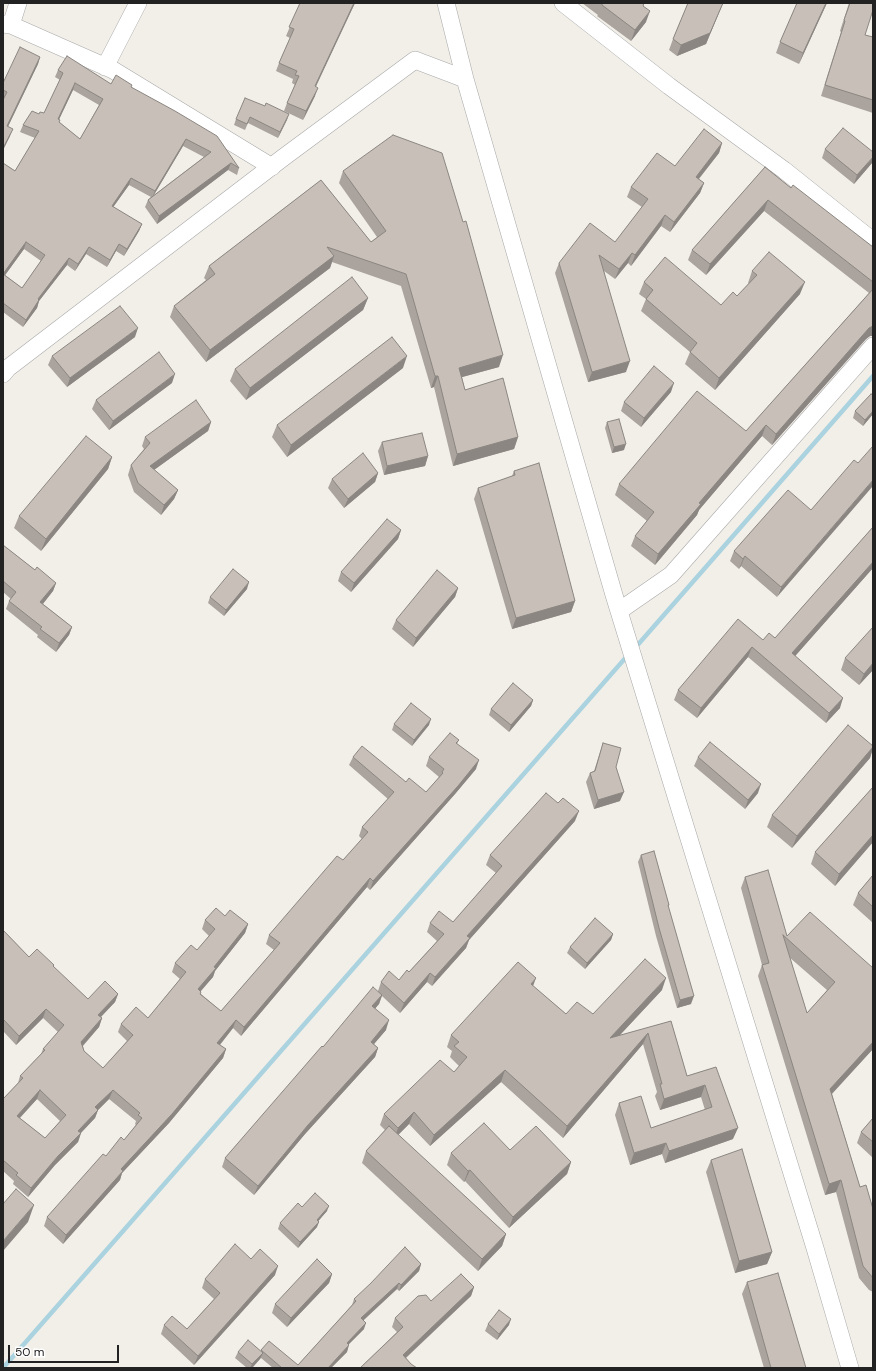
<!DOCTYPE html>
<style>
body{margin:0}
#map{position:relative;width:876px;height:1371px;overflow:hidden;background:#f2efe9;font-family:"DM Sans",sans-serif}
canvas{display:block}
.frame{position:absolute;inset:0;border:4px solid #222;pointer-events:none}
.scale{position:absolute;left:8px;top:1345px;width:111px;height:18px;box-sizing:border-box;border:2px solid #222;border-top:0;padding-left:5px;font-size:12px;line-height:14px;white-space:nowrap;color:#222;-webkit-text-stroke:3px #fff;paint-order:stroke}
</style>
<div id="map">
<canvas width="876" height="1371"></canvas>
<div class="frame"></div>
<div class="scale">50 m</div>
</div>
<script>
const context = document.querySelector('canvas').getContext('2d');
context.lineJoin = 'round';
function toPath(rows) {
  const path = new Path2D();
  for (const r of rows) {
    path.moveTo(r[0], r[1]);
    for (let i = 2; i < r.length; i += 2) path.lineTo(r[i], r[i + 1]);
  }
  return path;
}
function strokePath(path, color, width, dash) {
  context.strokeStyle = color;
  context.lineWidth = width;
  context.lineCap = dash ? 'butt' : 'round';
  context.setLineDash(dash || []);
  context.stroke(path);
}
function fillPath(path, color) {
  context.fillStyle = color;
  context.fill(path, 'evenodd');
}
strokePath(toPath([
 [635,648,873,376],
 [3,1368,628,655]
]), '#aad3df', 4.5);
const minor = toPath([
 [446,3,465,79,614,595,815,1248,850,1368],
 [563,3,669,86,784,170,873,241],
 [3,24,11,25,113,70,272,167],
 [11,25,18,3],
 [105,67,138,3],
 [3,374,8,368,284,157,415,60,465,79],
 [619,611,671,575,873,346]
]);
strokePath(minor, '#a9a9a9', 18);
strokePath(minor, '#fff', 17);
fillPath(toPath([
 [300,3,355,3,315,87,315,96,303,120,284,111,287,103,295,85,292,83,293,79,276,71,279,63,290,38,286,36],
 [582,3,645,3,643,6,646,22,631,41,597,16,598,15],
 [688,3,723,3,706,44,677,56,669,50,673,39],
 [797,3,827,3,799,64,776,53,780,42],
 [849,3,873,3,865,35,873,37,873,113,821,96,841,32,840,31],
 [40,57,38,64,8,126,10,136,3,150,4,99,3,98,3,83],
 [58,70,111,84,131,87,239,168,237,175,228,170,157,224,145,207,148,200,151,197,129,185,113,207,142,224,139,231,124,256,116,251,107,267,86,254,75,271,67,265,39,301,37,308,23,327,3,312,3,163,15,171,35,138,20,132,23,125,39,114,44,113,60,80,55,77],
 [73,90,99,105,80,139,59,122,59,119],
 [183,146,204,157,154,195],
 [24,249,41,261,22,288,5,275],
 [265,106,289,114,278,138,248,123,245,130,234,125,236,119],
 [722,143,719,153,699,179,704,183,700,193,670,232,661,226,631,266,628,263,615,279,604,271,626,372,588,382,555,273,559,263,615,242,642,207,627,197,631,187,675,166],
 [825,149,872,163,854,184,822,158],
 [765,167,791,188,873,247,873,336,870,336,866,339,772,445,762,436,699,510,697,515,655,565,631,546,635,536,647,521,615,495,619,484,746,431,869,293,764,211,706,275,688,260,692,250],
 [343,171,499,367,462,377,465,390,518,437,514,449,453,466,434,387,431,388,401,286,332,262,330,268,206,362,170,317,174,306,206,280,204,278,209,266,321,180,371,242,377,237,339,183],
 [752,271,800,294,715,390,685,364,690,352,641,311,646,299,639,294,644,282,721,305,737,296,749,283,748,283],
 [368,298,363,310,246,400,230,381,235,369],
 [135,337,67,387,48,365,52,356],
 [403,368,287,457,272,437,277,425],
 [172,383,109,430,92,409,96,400],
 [671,392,641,427,621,411,624,402],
 [855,411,873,414,863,426,853,418],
 [211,422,208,431,154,470,178,490,174,499,161,515,134,492,128,475,131,465,144,449,142,446,145,437],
 [607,422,624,450,612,453,605,428],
 [382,442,428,456,425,466,384,475,378,451],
 [112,457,108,469,41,551,14,528,19,516],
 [514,471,575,601,571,612,512,629,474,499,478,488,512,476],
 [378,473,375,482,344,508,328,488,332,479],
 [811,510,777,597,741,566,739,569,730,561,734,551],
 [873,527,873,568,795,656,840,708,826,723,748,657,697,718,674,700,678,690,763,640,775,638],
 [401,530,398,539,351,592,338,581,341,572],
 [3,545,35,570,56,583,53,591,43,604,72,627,69,635,56,652,37,637,38,635,6,609,9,601,11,599,3,592],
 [458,588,455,597,413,647,392,629,396,620],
 [247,589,224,616,208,603,210,597],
 [845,658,873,670,859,685,841,670],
 [533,700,531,706,509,732,489,715,491,709],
 [394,724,429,725,412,746,392,730],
 [459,740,457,744,476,769,455,794,370,890,367,887,241,1036,233,1028,220,1045,226,1049,223,1058,169,1123,122,1173,120,1180,63,1244,44,1226,47,1217,106,1156,124,1140,136,1125,135,1124,136,1121,109,1099,98,1110,95,1118,81,1133,78,1142,55,1165,28,1197,13,1184,14,1181,3,1171,3,1099,18,1083,20,1076,41,1054,43,1049,58,1032,43,1018,16,1045,3,1031,3,930,29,957,54,965,53,967,88,999,118,994,115,1002,101,1017,102,1018,99,1027,83,1046,84,1051,103,1068,127,1041,118,1032,121,1024,148,1018,180,979,172,972,175,963,197,950,209,936,202,929,205,920,225,916,248,924,245,933,215,971,213,977,200,991,201,994,221,1011,274,950,266,944,269,935,343,860,362,839,359,836,362,827,388,799,349,765,353,757,406,782,426,792,439,777,426,766,429,757],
 [37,1099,60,1121,45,1138,20,1118],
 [603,743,616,767,620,801,594,809,586,782,590,773,594,771],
 [873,746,873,749,870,758,792,848,767,827,772,815],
 [698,757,758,793,745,809,694,766],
 [873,787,873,842,835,886,811,864,815,852],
 [575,821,469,940,466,948,432,986,427,982,400,1013,382,996,379,1004,375,1008,386,1030,374,1044,378,1048,375,1057,305,1134,254,1195,222,1167,225,1158,323,1047,378,991,381,982,399,980,409,972,437,941,427,932,430,923,453,922,496,873,486,865,490,855],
 [641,855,669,905,668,907,691,1004,677,1008,656,936,638,862],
 [873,875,873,923,853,905,858,893],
 [745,877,787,936,873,968,873,1049,832,1094,860,1187,873,1209,873,1292,869,1290,859,1278,836,1192,825,1195,758,976,762,965,741,888],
 [789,957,827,990,807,1013],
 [613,934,611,940,585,969,567,953,570,947],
 [533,986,566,1014,593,1014,662,990,619,1036,671,1021,687,1076,716,1067,733,1139,665,1163,662,1154,630,1165,615,1115,619,1103,651,1128,705,1110,701,1097,660,1110,655,1096,657,1092,643,1044,563,1138,501,1082,430,1146,409,1124,398,1135,506,1234,502,1246,478,1271,362,1163,366,1151,385,1130,380,1125,384,1114,454,1072,459,1066,450,1057,452,1051,447,1047,451,1035],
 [873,1118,873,1158,857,1143,861,1132],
 [510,1150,571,1162,567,1174,509,1228,465,1181,464,1182,447,1165,451,1153],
 [711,1160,772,1252,767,1264,735,1273,706,1172],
 [302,1207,327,1211,318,1221,317,1227,298,1248,278,1229,280,1223],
 [251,1259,275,1275,194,1365,161,1334,164,1325,187,1329,214,1299,202,1288,205,1279],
 [421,1264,419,1271,399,1291,397,1289,364,1320,364,1329,348,1345,347,1352,331,1368,273,1368,261,1358,260,1359,252,1368,247,1368,235,1358,238,1352,261,1352,261,1350,298,1365,352,1305,354,1299],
 [332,1274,329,1283,287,1327,272,1313,275,1304],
 [747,1282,806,1368,764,1368,742,1294],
 [474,1287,471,1296,406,1358,411,1364,360,1368,397,1332,392,1327,395,1318,431,1301],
 [488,1324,509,1325,497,1340,485,1331]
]), '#aba49e');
fillPath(toPath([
 [354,3,355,3,312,95,315,86],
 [723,3,706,44,677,56,681,45],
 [826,3,827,3,799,64,803,53],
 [650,11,646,22,631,41,635,30],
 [40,57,38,64,5,133,7,126],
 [75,83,73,90,56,126,58,119],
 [318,88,315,96,303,120,306,111],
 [289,114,287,120,278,138,280,132],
 [13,129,10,136,3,150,3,148],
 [186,139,183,146,152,198,155,191],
 [722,143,719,153,692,187,696,177],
 [873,157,873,161,872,163,854,184,857,175],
 [231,163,228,170,157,224,159,216],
 [131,178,129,185,109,213,112,206],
 [704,183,700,193,670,232,674,222],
 [768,200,764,211,706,275,710,264],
 [665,215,661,226,631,266,635,255],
 [142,224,139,231,124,256,127,249],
 [26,242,24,249,3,278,3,274],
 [119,244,116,251,107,267,110,260],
 [89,247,86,254,75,271,78,264],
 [632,253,628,263,615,279,619,269],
 [334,256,330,268,206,362,210,350],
 [69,258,67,265,39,301,37,308,23,327,26,320,38,299],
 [805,282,800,294,715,390,719,378],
 [368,298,363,310,246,400,250,388],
 [873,326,873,336,870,336,866,339,772,445,776,434,869,328],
 [138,328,135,337,67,387,70,378],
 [503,355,499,367,455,379,459,368],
 [407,356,403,368,287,457,291,445],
 [630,361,626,372,588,382,592,372],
 [175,374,172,383,109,430,113,421],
 [435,376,438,376,434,387,431,388],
 [674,383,671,392,641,427,644,418],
 [873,411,873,414,863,426,865,420],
 [211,422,208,431,147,475,150,466],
 [766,425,762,436,699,510,697,515,655,565,658,554,699,503],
 [518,437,514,449,453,466,457,454],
 [626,444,624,450,612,453,614,447],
 [428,456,425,466,384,475,387,466],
 [112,457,108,469,41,551,46,539],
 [378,473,375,482,344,508,348,499],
 [873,480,873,486,777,597,781,587],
 [178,490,174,499,161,515,164,505],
 [401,530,398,539,351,592,354,583],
 [745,556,741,566,739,569,743,559],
 [873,562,873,568,789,663,792,653],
 [249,582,247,589,224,616,226,610],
 [56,583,53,591,37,611,40,602],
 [458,588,455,597,413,647,416,638],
 [575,601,571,612,512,629,516,618],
 [72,627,69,635,56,652,59,643],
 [752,647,748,657,697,718,701,708],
 [873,663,873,670,859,685,864,674],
 [843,698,840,708,826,723,829,713],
 [533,700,531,706,509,732,511,725],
 [431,719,429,725,412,746,414,740],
 [873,747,870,758,792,848,797,836],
 [479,760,476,769,455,794,370,890,373,881],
 [761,784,758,793,745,809,748,800],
 [624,792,620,801,594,809,598,800],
 [579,811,575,821,469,940,466,948,432,986,435,977,467,936],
 [873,835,873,842,835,886,839,874],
 [370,878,367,887,241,1036,244,1027],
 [248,924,245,933,215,971,213,977,195,998,198,989,214,967],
 [613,934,611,940,585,969,587,963],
 [430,973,427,982,400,1013,404,1003],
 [536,978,532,989,531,984],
 [666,978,662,990,606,1050,610,1038],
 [118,994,115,1002,95,1023,98,1015],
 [382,995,379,1004,369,1016,372,1006],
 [694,996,691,1004,677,1008,680,1000],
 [46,1009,43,1018,16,1045,19,1036],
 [102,1018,99,1027,78,1051,81,1042],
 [236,1020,233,1028,214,1052,217,1043],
 [389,1020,386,1030,368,1051,371,1042],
 [648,1033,643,1044,563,1138,567,1126],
 [873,1042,873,1049,826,1100,830,1089],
 [378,1048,375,1057,305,1134,254,1195,258,1186,308,1125],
 [226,1049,223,1058,169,1123,122,1173,120,1180,63,1244,66,1235,121,1169],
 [505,1070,501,1082,430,1146,434,1135],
 [705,1085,701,1097,660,1110,664,1099],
 [40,1090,37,1099,14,1124,17,1116],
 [113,1090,109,1099,98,1110,95,1118,75,1139,78,1131,95,1107],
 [414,1112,409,1124,394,1139,398,1128],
 [738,1128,733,1139,665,1163,669,1151],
 [81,1133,78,1142,55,1165,28,1197,31,1188,58,1156],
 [666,1143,662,1154,630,1165,634,1153],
 [571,1162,567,1174,509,1228,513,1217],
 [470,1170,465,1181,464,1182,468,1171],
 [841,1180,836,1192,825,1195,829,1184],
 [34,1205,28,1222,3,1251,3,1241],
 [329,1206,327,1211,315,1225,317,1220],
 [319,1222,317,1227,298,1248,300,1242],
 [506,1234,502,1246,478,1271,482,1259],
 [772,1252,767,1264,735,1273,739,1261],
 [421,1264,419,1271,399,1291,401,1285],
 [278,1266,275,1275,194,1365,198,1356],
 [332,1274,329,1283,287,1327,291,1318],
 [399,1283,397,1289,359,1324,361,1318],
 [474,1287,471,1296,400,1363,403,1355],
 [511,1319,509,1325,497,1340,499,1334],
 [366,1323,364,1329,344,1349,347,1343],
 [349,1345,347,1352,331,1368,328,1368],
 [263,1353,260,1359,252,1368,250,1368,252,1364]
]), '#8b8681');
const building = toPath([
 [300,3,354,3,315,86,318,88,306,111,287,103,299,76,295,75,297,71,279,63,294,29,289,27,300,3],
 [601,3,644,3,643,6,650,11,635,30,602,5,602,4,601,3],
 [688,3,723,3,710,33,681,45,673,39,688,3],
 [797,3,826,3,803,53,780,42,797,3],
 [850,3,873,3,873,10,865,35,873,37,873,100,825,85,845,21,844,20,850,3],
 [20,47,40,57,7,126,13,129,3,148,3,100,7,92,3,90,3,83,20,47],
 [67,56,111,84,116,75,132,85,131,87,175,111,217,136,239,168,231,163,159,216,148,200,211,152,186,139,155,191,131,178,112,206,142,224,127,249,119,244,110,260,89,247,78,264,69,258,38,299,39,300,26,320,3,303,3,163,15,171,39,131,23,125,32,111,39,114,40,112,44,113,63,73,58,70,67,56],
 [75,83,103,99,80,139,59,122,60,120,58,119,75,83],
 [26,242,45,255,22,288,3,274,26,242],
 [245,98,265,106,266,103,289,114,280,132,250,117,247,124,236,119,245,98],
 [843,128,873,152,873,157,857,175,825,149,843,128],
 [704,129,722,143,696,177,704,183,674,222,665,215,635,255,632,253,619,269,599,255,630,361,592,372,559,263,590,223,615,242,648,199,631,187,657,153,675,166,704,129],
 [393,135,442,153,463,222,466,221,503,355,459,368,465,390,503,378,518,437,457,454,438,376,435,376,406,274,327,247,334,256,210,350,174,306,215,274,209,266,321,180,371,242,386,231,343,171,393,135],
 [765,167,791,188,793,185,873,247,873,282,768,200,710,264,692,250,765,167],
 [769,252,805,282,719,378,690,352,697,343,646,299,653,290,644,282,665,257,721,305,733,292,737,296,757,275,752,271,769,252],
 [352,277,368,298,250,388,235,369,352,277],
 [873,289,873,326,869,328,776,434,766,425,699,503,701,504,658,554,635,536,654,512,619,484,697,391,746,431,873,289],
 [120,306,138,328,70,378,52,356,120,306],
 [392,337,407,356,291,445,277,425,392,337],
 [159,352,175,374,113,421,96,400,159,352],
 [654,366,674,383,644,418,624,402,654,366],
 [871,394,873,395,873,411,865,420,855,411,871,394],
 [196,400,211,422,150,466,178,490,164,505,138,483,131,465,150,443,145,437,196,400],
 [619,419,626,444,614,447,607,422,619,419],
 [422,433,428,456,387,466,382,442,422,433],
 [86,436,112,457,46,539,19,516,86,436],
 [873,446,873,480,781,587,745,556,743,559,734,551,788,490,811,510,854,460,858,463,873,446],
 [363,453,378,473,348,499,332,479,363,453],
 [539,463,575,601,516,618,478,488,515,475,514,471,539,463],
 [387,519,401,530,354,583,341,572,387,519],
 [873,527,873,562,792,653,843,698,829,713,752,647,701,708,678,690,738,619,763,640,769,633,775,638,873,527],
 [3,545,35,570,37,567,56,583,40,602,72,627,59,643,40,629,42,627,9,601,16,592,3,581,3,545],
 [233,569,249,582,226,610,210,597,233,569],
 [437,570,458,588,416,638,396,620,437,570],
 [873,627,873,663,864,674,845,658,873,627],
 [513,683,533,700,511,725,491,709,513,683],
 [411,703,431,719,414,740,394,724,411,703],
 [848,725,873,746,873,747,797,836,772,815,848,725],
 [450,733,459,740,456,743,479,760,458,786,373,881,370,878,244,1027,236,1020,217,1043,226,1049,172,1114,121,1169,123,1171,66,1235,47,1217,103,1154,106,1156,121,1137,124,1140,142,1118,138,1115,140,1113,113,1090,95,1107,98,1110,78,1131,81,1133,58,1156,31,1188,16,1175,18,1173,3,1160,3,1099,23,1078,20,1076,45,1050,43,1049,64,1025,46,1009,19,1036,3,1019,3,930,29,957,37,949,54,965,53,966,88,999,105,981,118,994,98,1015,102,1018,81,1042,84,1051,103,1068,133,1035,121,1024,136,1007,148,1018,186,972,175,963,191,945,197,950,215,929,205,920,216,908,225,916,230,910,248,924,214,967,216,968,198,989,201,992,200,994,221,1011,280,943,269,935,337,856,343,860,368,832,362,827,394,792,353,757,362,746,406,782,409,778,426,792,443,773,442,772,444,769,429,757,450,733],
 [40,1090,66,1115,45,1138,17,1116,40,1090],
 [710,742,761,784,748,800,698,757,710,742],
 [603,743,621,748,616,767,624,792,598,800,590,773,595,771,603,743],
 [873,787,873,835,839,874,815,852,873,787],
 [546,793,558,803,563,798,579,811,467,936,470,938,435,977,430,973,404,1003,381,982,389,971,399,980,407,970,409,972,444,934,430,923,439,911,453,922,502,866,490,855,546,793],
 [654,851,669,905,668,905,694,996,680,1000,659,928,641,855,654,851],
 [768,870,787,936,810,912,873,968,873,1042,830,1089,860,1187,866,1185,873,1209,873,1278,863,1266,841,1180,829,1184,762,965,769,963,745,877,768,870],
 [783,935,835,982,807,1013,783,935],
 [873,875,873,907,858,893,873,875],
 [595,918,613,934,587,963,570,947,595,918],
 [645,959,666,978,610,1038,671,1021,687,1076,716,1067,738,1128,669,1151,666,1143,634,1153,619,1103,641,1096,651,1128,712,1107,705,1085,664,1099,660,1084,662,1084,648,1033,567,1126,505,1070,434,1135,414,1112,398,1128,384,1114,440,1060,454,1072,467,1057,454,1046,459,1042,451,1035,518,962,536,978,531,984,566,1014,577,1002,593,1014,645,959],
 [373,987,382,995,372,1006,389,1020,371,1042,378,1048,308,1125,258,1186,225,1158,322,1046,323,1047,373,987],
 [873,1118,873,1142,861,1132,873,1118],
 [484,1123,510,1150,536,1126,571,1162,513,1217,470,1170,468,1171,451,1153,484,1123],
 [389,1126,506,1234,482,1259,366,1151,389,1126],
 [742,1149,772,1252,739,1261,711,1160,742,1149],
 [16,1189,34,1205,3,1241,3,1204,16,1189],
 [315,1193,329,1206,317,1220,319,1222,300,1242,280,1223,298,1203,302,1207,315,1193],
 [235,1244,251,1259,260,1249,278,1266,198,1356,164,1325,172,1316,187,1329,220,1293,205,1279,235,1244],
 [405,1247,421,1264,401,1285,399,1283,361,1318,366,1323,347,1343,349,1345,328,1368,282,1368,261,1350,269,1341,298,1365,356,1301,354,1299,371,1283,405,1247],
 [317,1259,332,1274,291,1318,275,1304,317,1259],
 [778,1273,806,1368,771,1368,747,1282,778,1273],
 [461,1274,474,1287,403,1355,411,1364,417,1368,360,1368,403,1327,395,1318,418,1296,426,1295,431,1301,461,1274],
 [499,1310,511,1319,499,1334,488,1324,499,1310],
 [248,1340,263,1353,252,1364,238,1352,248,1340]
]);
fillPath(building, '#c7bfb8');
strokePath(building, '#8b8681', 1);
</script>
